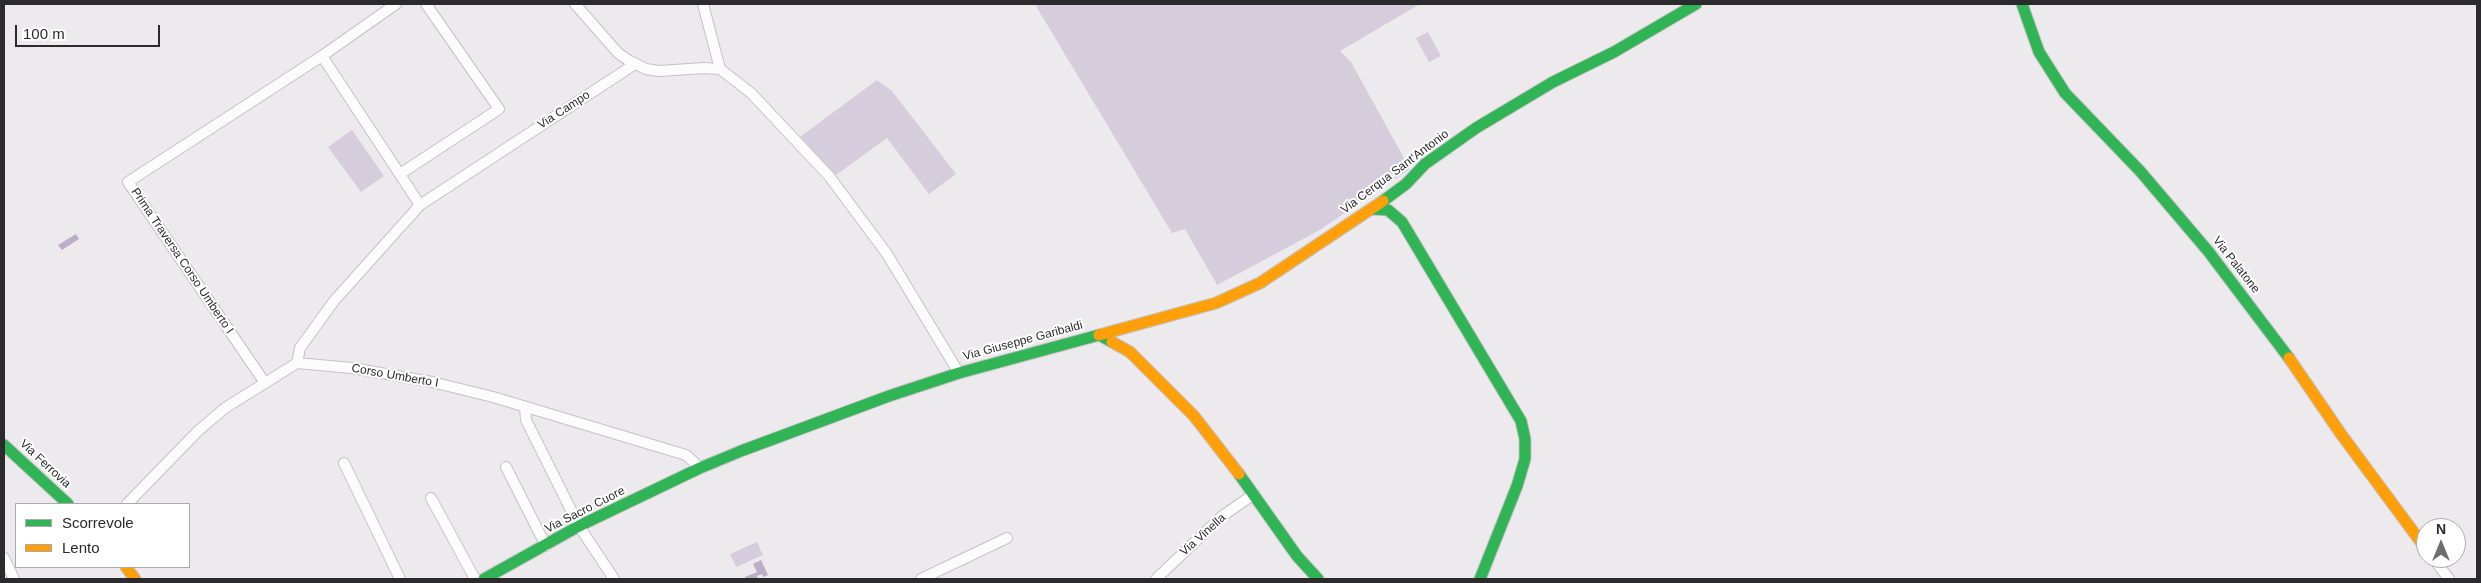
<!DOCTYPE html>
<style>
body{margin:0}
#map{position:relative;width:2481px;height:583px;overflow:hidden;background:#eceaed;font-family:Helvetica,sans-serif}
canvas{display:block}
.frame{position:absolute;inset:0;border:5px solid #2b2a2c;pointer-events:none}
.legend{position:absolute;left:15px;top:503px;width:175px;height:65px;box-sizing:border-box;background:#fff;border:1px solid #aaaaab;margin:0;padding:6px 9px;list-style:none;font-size:15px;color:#2b2a2c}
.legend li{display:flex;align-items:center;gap:10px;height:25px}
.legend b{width:25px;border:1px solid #aaaaab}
.north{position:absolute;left:2416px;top:518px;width:50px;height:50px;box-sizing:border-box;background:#fff;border:1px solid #aaaaab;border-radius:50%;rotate:0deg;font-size:14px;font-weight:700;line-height:20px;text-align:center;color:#2b2a2c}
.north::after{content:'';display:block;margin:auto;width:18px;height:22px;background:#6f6d70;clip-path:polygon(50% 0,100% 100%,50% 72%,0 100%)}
.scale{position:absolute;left:15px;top:25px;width:145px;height:22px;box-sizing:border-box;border:2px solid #2b2a2c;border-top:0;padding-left:6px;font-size:15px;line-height:18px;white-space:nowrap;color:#2b2a2c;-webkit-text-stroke:4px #fff;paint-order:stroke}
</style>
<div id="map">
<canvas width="2481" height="583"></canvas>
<div class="frame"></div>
<ul class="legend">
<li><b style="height:6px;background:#30b455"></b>Scorrevole</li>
<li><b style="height:6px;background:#ff9f0a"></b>Lento</li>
</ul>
<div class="north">N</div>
<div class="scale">100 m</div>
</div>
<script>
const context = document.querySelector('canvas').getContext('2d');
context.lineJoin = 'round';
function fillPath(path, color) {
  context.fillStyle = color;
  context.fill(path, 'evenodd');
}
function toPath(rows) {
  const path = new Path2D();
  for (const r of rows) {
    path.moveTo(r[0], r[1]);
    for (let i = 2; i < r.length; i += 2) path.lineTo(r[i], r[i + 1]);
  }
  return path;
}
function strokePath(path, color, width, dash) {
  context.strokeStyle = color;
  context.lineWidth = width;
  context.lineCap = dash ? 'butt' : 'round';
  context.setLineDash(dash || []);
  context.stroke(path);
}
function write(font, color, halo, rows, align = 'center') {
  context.font = font + ' Helvetica,sans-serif';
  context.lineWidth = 4;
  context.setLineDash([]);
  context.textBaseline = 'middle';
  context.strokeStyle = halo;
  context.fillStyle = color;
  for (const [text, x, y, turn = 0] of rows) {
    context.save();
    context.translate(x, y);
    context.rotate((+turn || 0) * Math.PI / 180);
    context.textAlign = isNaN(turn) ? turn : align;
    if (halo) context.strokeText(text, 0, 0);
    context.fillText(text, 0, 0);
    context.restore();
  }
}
fillPath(toPath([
 [1039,4,1420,4,1340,51,1351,62,1410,169,1318,231,1217,285,1185,229,1172,233,1036,6],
 [1428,32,1441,56,1429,62,1416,38],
 [877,80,892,91,956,174,929,194,887,138,836,175,800,137],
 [352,130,384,176,361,192,328,147],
 [757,542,763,555,736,567,730,554]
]), '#d5ccdc');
fillPath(toPath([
 [76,234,79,239,62,250,58,245],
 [761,560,768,575,763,577,762,574,757,576,758,579,745,579,745,577,757,572,753,564]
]), '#bcaec8');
const street = toPath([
 [575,4,618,53,628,60,646,69,659,71,704,68,720,69,751,93,829,176,887,254,959,373],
 [703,4,720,69],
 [322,56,420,205],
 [400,174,499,109,426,4],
 [297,363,300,348,334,301,420,205,635,64],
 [265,383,128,182,322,56,396,4],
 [525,407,526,420,579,526,614,579],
 [344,463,400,579],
 [506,467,546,546],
 [431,498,475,579],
 [127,504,198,431,225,408,297,363,352,368,432,382,493,397,686,455,700,468],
 [4,558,14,579],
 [2433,558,2449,579],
 [921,579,1007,538],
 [1156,579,1221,517,1254,494]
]);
const fast = toPath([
 [2022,4,2039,52,2065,93,2140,171,2208,251,2289,358],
 [1383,201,1406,184,1425,164,1476,128,1553,82,1614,52,1696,4],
 [1372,209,1388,210,1402,222,1521,421,1525,439,1525,459,1517,486,1480,579],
 [4,445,68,504],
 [1239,474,1297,556,1318,579],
 [484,579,579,526,700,468,741,451,889,396,959,373,1099,335,1112,342]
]);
const slow = toPath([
 [1099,335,1216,303,1260,283,1383,201],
 [1112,342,1130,352,1194,416,1239,474],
 [2289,358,2341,434,2426,549],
 [126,567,135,579]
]);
strokePath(street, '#c4c2c4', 12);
strokePath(fast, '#c4c2c4', 13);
strokePath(slow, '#c4c2c4', 13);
strokePath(street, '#fcfcfc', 10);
strokePath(fast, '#30b455', 11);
strokePath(slow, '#ff9f0a', 11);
write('12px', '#2b2a2c', '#fff', [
 ["Via Campo",564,110,-33],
 ["Via Cerqua Sant'Antonio",1395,172,-37],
 ["Prima Traversa Corso Umberto I",182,261,56],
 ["Via Palatone",2236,265,52],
 ["Via Giuseppe Garibaldi",1023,341,-15],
 ["Corso Umberto I",395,376,10],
 ["Via Ferrovia",45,464,43],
 ["Via Sacro Cuore",585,510,-27],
 ["Via Vinella",1203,535,-42]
]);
</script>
